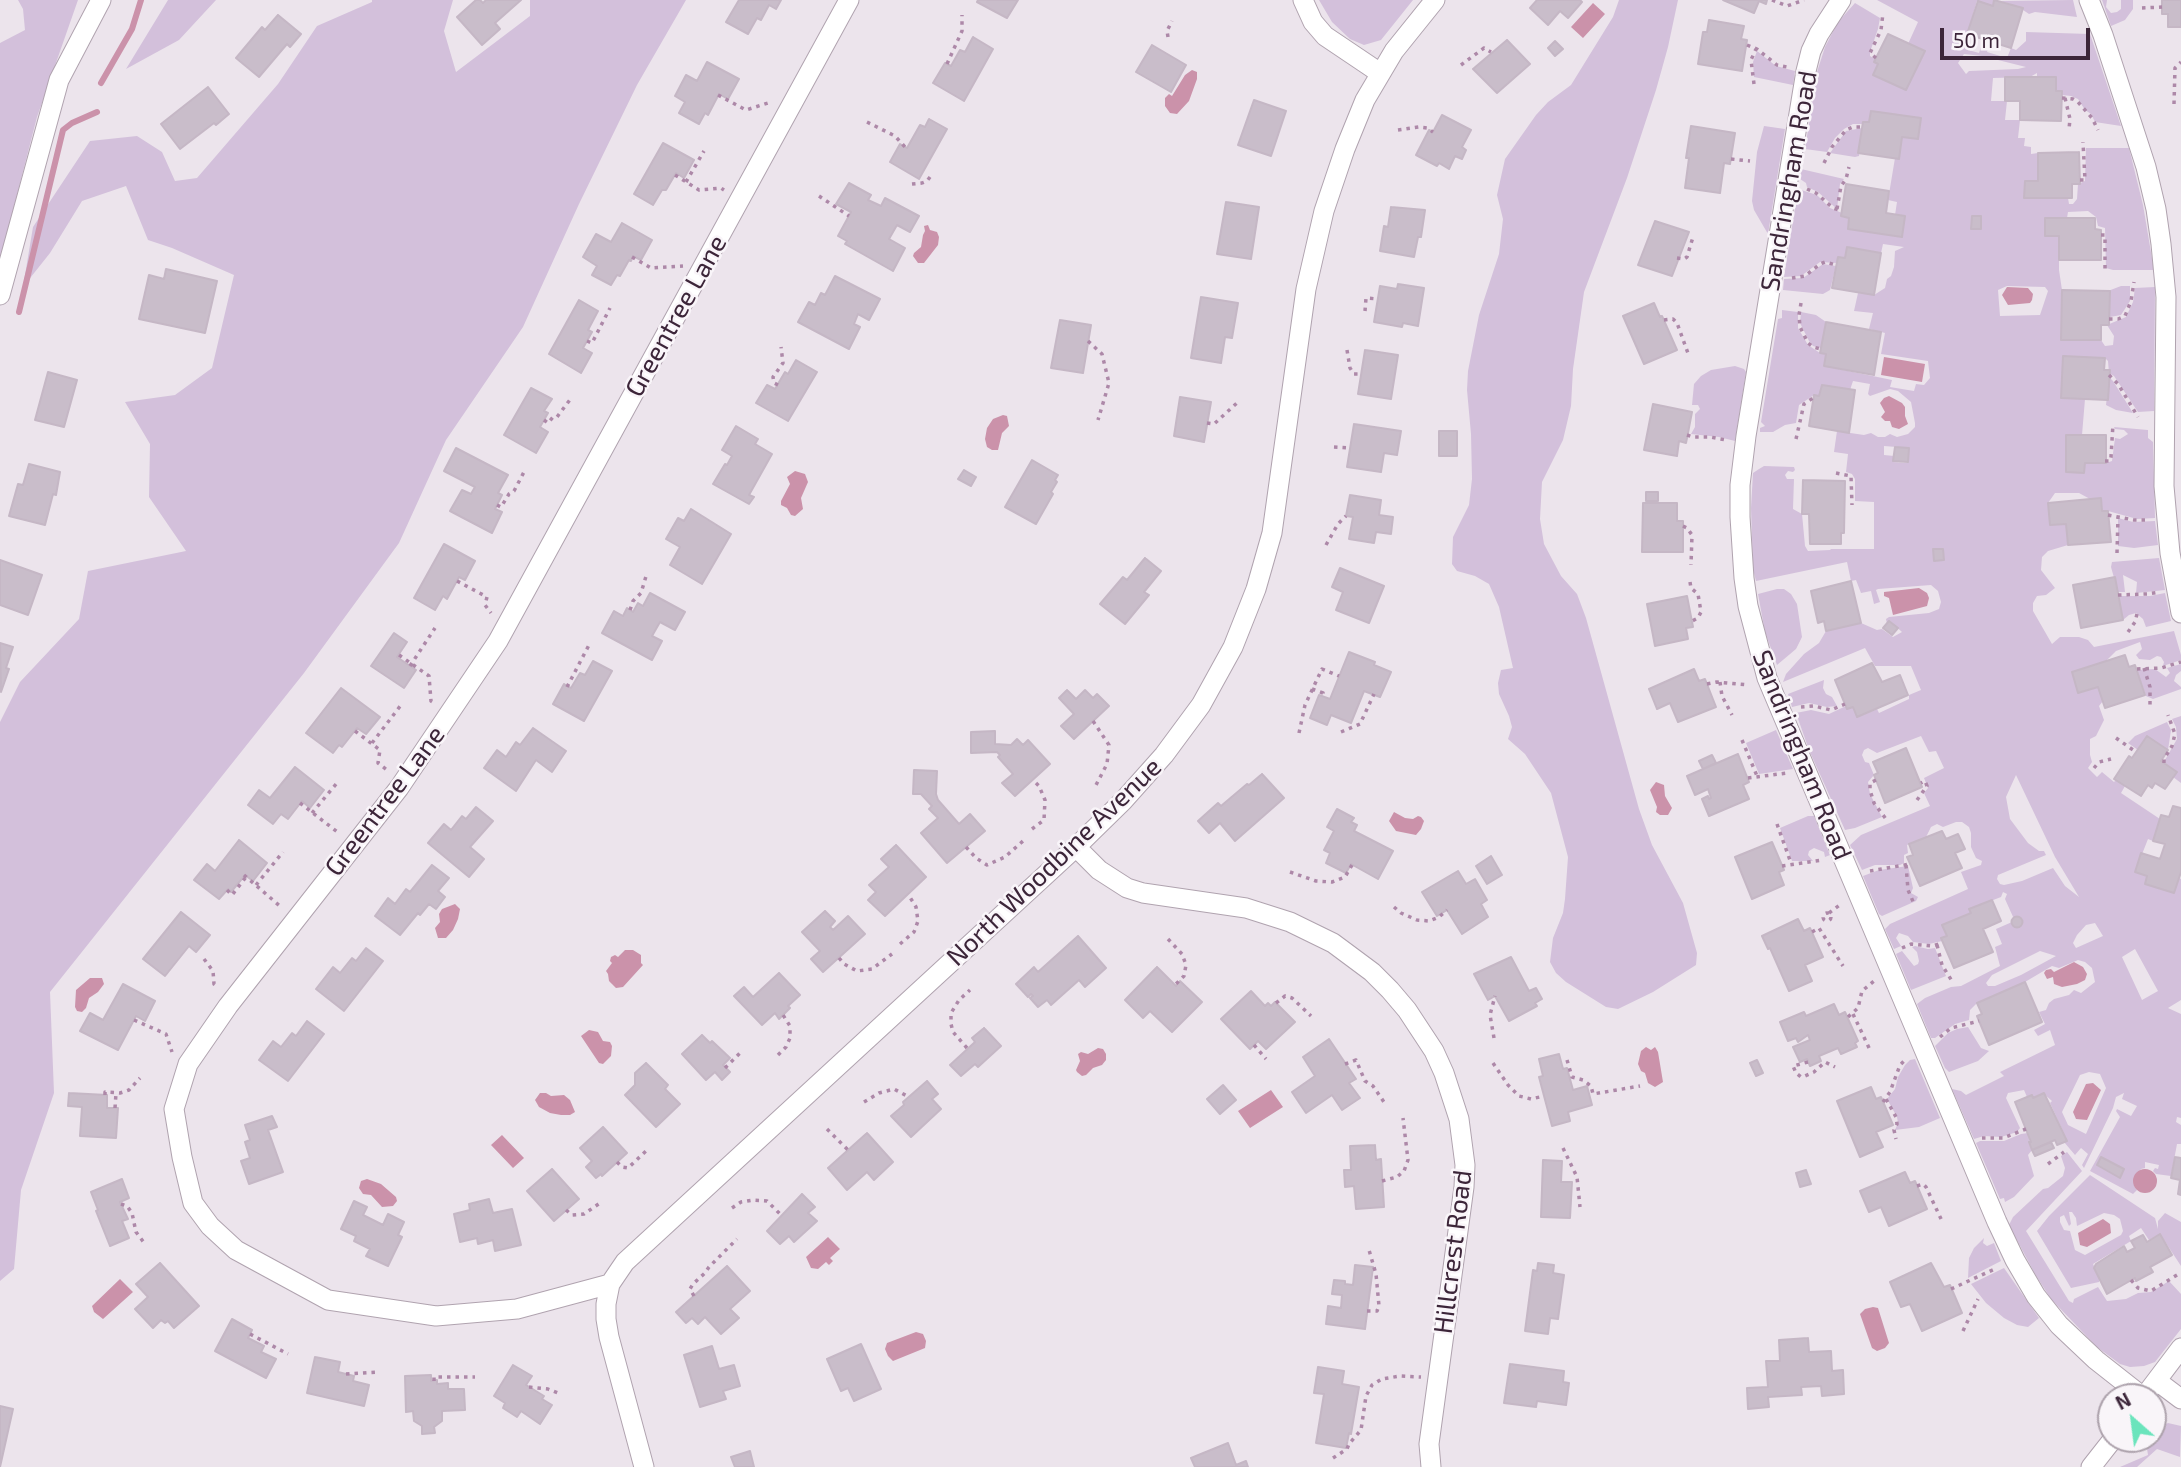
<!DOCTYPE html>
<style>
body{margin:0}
#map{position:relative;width:2181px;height:1467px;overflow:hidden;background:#ece4ec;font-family:"Exo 2",sans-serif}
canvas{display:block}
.north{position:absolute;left:2097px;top:1383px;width:70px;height:70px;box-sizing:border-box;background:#f9f5f9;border:2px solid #ada2ac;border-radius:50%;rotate:332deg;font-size:19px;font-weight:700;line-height:28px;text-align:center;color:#3c2539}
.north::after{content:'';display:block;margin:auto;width:24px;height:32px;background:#6be4bc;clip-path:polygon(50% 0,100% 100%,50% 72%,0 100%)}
.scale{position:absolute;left:1940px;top:28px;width:150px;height:32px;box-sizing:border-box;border:4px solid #3c2539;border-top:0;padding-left:9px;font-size:21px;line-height:24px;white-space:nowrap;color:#3c2539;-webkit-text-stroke:5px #f9f5f9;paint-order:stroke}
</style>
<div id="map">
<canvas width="2181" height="1467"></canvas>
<div class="north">N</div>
<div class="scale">50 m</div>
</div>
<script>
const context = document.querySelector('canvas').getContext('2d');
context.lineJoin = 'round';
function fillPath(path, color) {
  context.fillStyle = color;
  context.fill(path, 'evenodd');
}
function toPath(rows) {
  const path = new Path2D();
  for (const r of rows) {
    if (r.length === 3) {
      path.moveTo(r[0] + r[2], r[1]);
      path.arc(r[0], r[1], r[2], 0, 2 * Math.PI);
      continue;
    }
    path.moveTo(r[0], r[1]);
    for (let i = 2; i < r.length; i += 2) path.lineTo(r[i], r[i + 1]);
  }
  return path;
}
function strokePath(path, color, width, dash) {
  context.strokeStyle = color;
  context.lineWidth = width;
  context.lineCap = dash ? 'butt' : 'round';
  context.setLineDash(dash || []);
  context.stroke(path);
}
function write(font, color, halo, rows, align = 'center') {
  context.font = font + ' "Exo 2",sans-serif';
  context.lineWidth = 5;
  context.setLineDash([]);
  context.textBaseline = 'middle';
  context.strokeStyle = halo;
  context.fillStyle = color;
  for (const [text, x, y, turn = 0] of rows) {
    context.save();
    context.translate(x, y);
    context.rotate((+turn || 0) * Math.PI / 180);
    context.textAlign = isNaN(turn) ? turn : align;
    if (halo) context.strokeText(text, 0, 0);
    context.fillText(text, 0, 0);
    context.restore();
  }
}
fillPath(toPath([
 [18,0,78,0,37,117,0,261,0,43,25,30,23,9],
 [168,0,216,0,179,40,126,69],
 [372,0,453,0,444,31,456,72,530,16,530,0,686,0,637,85,579,204,523,327,446,440,399,543,304,673,50,992,54,1093,21,1190,14,1269,0,1281,0,722,20,682,79,619,88,571,186,551,149,497,150,444,125,402,175,395,212,368,234,275,172,248,148,240,126,186,82,201,50,253,23,287,33,227,90,141,137,136,162,152,175,181,197,178,278,84,317,26,372,2],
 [1319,0,1413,0,1381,40,1364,45,1350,39,1332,22],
 [1619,0,1678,0,1668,47,1656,90,1627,178,1584,292,1573,369,1571,406,1563,440,1542,482,1540,519,1544,544,1561,576,1577,594,1586,618,1639,809,1652,845,1683,903,1697,953,1696,965,1653,992,1618,1009,1606,1007,1566,982,1556,973,1550,962,1553,938,1563,913,1565,899,1568,857,1551,793,1525,754,1508,739,1512,727,1509,716,1499,694,1498,683,1501,670,1513,668,1499,607,1489,584,1475,576,1457,571,1452,564,1453,537,1469,505,1472,479,1471,434,1467,390,1468,371,1479,315,1499,254,1503,219,1497,195,1505,159,1536,115,1548,102,1571,85,1613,17],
 [1877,0,1994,0,1993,6,1977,1,1967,34,1970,35,1965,49,1979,53,1981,47,1988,49,1987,52,2007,58,2011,48,2016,50,2026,41,2026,32,2090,34,2121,126,2095,122,2091,114,2085,110,2078,99,2071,96,2062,95,2061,91,2056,91,2056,77,2037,77,2037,73,2030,77,1993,78,1991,101,2007,101,2005,120,2020,120,2018,138,2025,138,2024,146,2031,147,2031,154,2038,153,2038,181,2025,181,2025,198,2068,198,2069,204,2073,204,2077,199,2078,184,2085,181,2086,148,2129,148,2143,205,2154,270,2113,270,2106,268,2105,228,2098,226,2096,217,2088,211,2068,212,2067,218,2045,218,2045,235,2059,236,2059,270,2062,290,2061,339,2101,340,2105,346,2113,345,2114,336,2107,325,2126,317,2133,302,2135,288,2155,287,2154,411,2138,412,2114,376,2109,373,2108,361,2105,358,2063,356,2085,399,2082,435,2066,435,2066,472,2084,473,2085,463,2106,463,2112,461,2115,438,2120,439,2128,434,2124,430,2115,429,2114,427,2148,430,2148,438,2153,442,2155,518,2137,519,2108,511,2102,511,2090,499,2079,493,2055,493,2048,503,2050,525,2066,524,2068,545,2048,551,2042,557,2041,570,2055,588,2046,595,2037,596,2033,603,2033,611,2052,644,2060,637,2079,637,2088,640,2094,647,2174,631,2181,655,2181,660,2163,666,2164,662,2161,657,2157,656,2150,660,2139,659,2136,655,2142,649,2140,642,2116,651,2105,662,2072,673,2078,693,2098,687,2103,701,2099,706,2104,720,2096,736,2090,739,2090,755,2092,762,2088,768,2097,777,2102,772,2114,782,2116,780,2125,786,2121,793,2160,819,2153,841,2148,839,2135,872,2147,876,2146,884,2174,893,2179,878,2181,879,2181,1000,2168,1008,2181,1014,2181,1118,2177,1117,2176,1122,2181,1125,2181,1144,2177,1144,2171,1176,2156,1174,2153,1171,2155,1168,2158,1169,2159,1165,2145,1162,2145,1168,2141,1169,2134,1186,2137,1190,2133,1194,2090,1171,2120,1117,2116,1111,2117,1109,2131,1116,2137,1106,2122,1099,2124,1093,2116,1097,2113,1108,2084,1168,2082,1165,2088,1154,2081,1148,2075,1155,2064,1142,2067,1140,2050,1103,2052,1101,2044,1094,2033,1098,2032,1095,2027,1097,2024,1090,2008,1093,2006,1098,2020,1128,2017,1132,2001,1137,1984,1136,1974,1139,1952,1089,1961,1091,1966,1095,2004,1076,2000,1072,2055,1045,2050,1030,2038,1036,2034,1030,2045,1024,2039,1012,2046,1010,2049,1003,2054,999,2069,995,2074,990,2081,993,2095,982,2092,968,2085,962,2078,960,2059,968,2052,966,2025,982,1977,1003,1970,1010,1969,1020,1955,1024,1935,1038,1931,1038,1917,1004,1925,998,1951,987,1961,986,2000,966,1995,947,2002,944,1996,929,2012,922,2013,925,2018,928,2022,925,2023,920,2018,917,2014,919,2005,899,2007,894,2003,892,2001,897,1970,909,1971,913,1942,925,1947,936,1941,938,1942,941,1929,944,1913,942,1908,936,1899,933,1896,938,1901,946,1894,949,1885,929,1890,924,1968,889,1961,872,1981,865,1982,861,1976,858,1971,847,1971,833,1969,827,1962,822,1956,822,1943,827,1937,824,1931,827,1926,837,1907,845,1908,853,1904,855,1904,863,1900,865,1875,865,1862,870,1850,845,1861,835,1930,806,1924,793,1928,788,1924,778,1944,768,1936,751,1929,752,1921,736,1877,753,1868,748,1864,750,1862,755,1865,762,1869,763,1874,775,1868,782,1870,794,1882,817,1855,828,1845,830,1809,750,1796,713,1811,710,1829,714,1846,706,1853,707,1858,717,1877,709,1879,713,1909,699,1909,695,1921,690,1911,666,1875,666,1865,648,1783,682,1786,674,1804,654,1819,643,1826,631,1861,623,1877,630,1882,629,1893,637,1902,632,1890,621,1887,624,1886,619,1889,617,1929,613,1939,609,1941,602,1938,591,1931,585,1878,589,1876,590,1880,602,1874,604,1871,591,1861,593,1856,580,1851,581,1847,562,1756,581,1753,569,1751,508,1753,473,1759,469,1764,466,1794,467,1795,470,1793,472,1788,471,1785,475,1787,479,1794,479,1793,509,1802,514,1805,546,1808,551,1830,550,1831,549,1874,549,1874,502,1855,501,1855,479,1852,474,1846,472,1848,454,1834,452,1837,431,1864,435,1871,433,1878,437,1885,437,1890,434,1897,437,1908,434,1915,427,1915,423,1911,402,1898,391,1890,389,1870,396,1868,394,1870,384,1853,381,1850,390,1822,385,1819,396,1814,395,1799,405,1796,423,1785,425,1773,432,1760,432,1760,428,1765,426,1761,422,1778,319,1782,318,1782,310,1798,312,1798,328,1808,345,1820,353,1826,354,1824,366,1892,380,1890,387,1914,391,1916,384,1924,385,1930,378,1928,361,1881,354,1885,333,1869,329,1873,313,1854,311,1858,293,1874,295,1885,288,1887,279,1891,276,1894,267,1895,251,1904,247,1883,244,1881,253,1847,247,1845,258,1838,257,1837,263,1820,262,1801,276,1784,277,1798,189,1817,195,1830,208,1842,213,1841,216,1849,218,1848,229,1902,237,1905,217,1895,215,1897,202,1888,200,1895,158,1899,159,1902,137,1918,139,1921,118,1871,111,1869,122,1863,122,1862,124,1853,124,1844,129,1835,138,1827,152,1805,149,1817,72,1825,47,1838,22,1855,3,1880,18,1878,29,1870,52,1870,56,1875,59,1874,62,1878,64,1873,75,1906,90,1925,52,1908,44,1918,22],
 [1964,54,1982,56,2026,67,2018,69,1969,71,1966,74,1958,63],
 [2007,286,2045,287,2048,291,2040,315,2000,316,1998,290],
 [1884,446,1909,448,1907,463,1893,462,1894,456,1884,455],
 [2016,775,2055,857,2079,897,2065,886,2053,868,2022,881,2004,885,2000,884,1997,879,1998,875,2046,855,2044,851,2039,851,2028,843,2010,819,2006,797],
 [2095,923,2103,936,2076,948,2073,943,2077,935,2086,925],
 [2135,949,2158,991,2142,1000,2122,957],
 [2040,951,2056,956,2021,975,1995,986,1988,986,1986,983,1992,975],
 [2089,1072,2100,1074,2106,1088,2086,1134,2068,1125,2062,1112,2080,1075],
 [2073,0,2077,17,2035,12,2029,14,2023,10,2023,8,2000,1],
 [2102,0,2107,0,2106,7,2111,13,2117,12,2121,9,2121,0,2133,0,2133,9,2125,20,2111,26],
 [1757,51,1776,66,1795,71,1793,85,1754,77,1753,62],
 [1764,126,1785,129,1768,234,1754,210,1752,201,1757,152],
 [1862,128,1859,156,1855,157,1830,153,1846,131],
 [1801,169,1844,179,1840,184,1837,209,1818,192,1807,187,1806,183,1800,179],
 [1823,264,1836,266,1830,290,1823,294,1783,290,1784,279,1803,278],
 [2121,286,2130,286,2130,301,2121,315,2110,317,2110,292,2108,291],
 [1801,312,1816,315,1826,322,1821,348,1813,346,1809,341,1800,323],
 [1735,366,1744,369,1746,372,1735,441,1719,437,1691,434,1695,427,1695,414,1700,409,1698,405,1692,405,1694,384,1701,376,1711,370],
 [2109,377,2113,381,2133,413,2116,410,2106,405],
 [2118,518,2133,522,2155,521,2158,545,2134,548,2118,546],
 [2159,558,2165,590,2136,593,2137,582,2123,575,2125,592,2118,592,2111,567,2112,562],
 [1777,589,1784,589,1791,594,1797,604,1802,637,1796,649,1777,665,1765,632,1758,594],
 [2165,593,2171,621,2146,627,2143,619,2136,613,2129,615,2123,620,2119,596,2150,596],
 [2181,664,2181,671,2176,675,2174,681,2181,687,2181,689,2153,699,2146,696,2137,670,2155,669,2166,677,2170,673,2167,668],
 [1824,680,1823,688,1826,694,1832,697,1837,706,1827,707,1809,703,1792,707,1788,694],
 [2181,716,2181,783,2173,777,2176,772,2166,764,2165,760,2177,739,2176,727,2172,719],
 [2167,722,2171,730,2168,750,2147,736,2138,750,2128,743,2135,736],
 [1776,730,1793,769,1759,774,1746,743],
 [1808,816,1814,816,1830,855,1825,857,1824,852,1814,848,1809,851,1808,855,1813,861,1792,861,1780,828],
 [1908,866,1913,888,1911,893,1918,897,1916,901,1882,916,1879,914,1863,876,1879,870],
 [1915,946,1928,949,1935,948,1946,976,1911,990,1896,954,1902,951,1914,966,1918,964,1919,961,1917,952,1912,947],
 [1968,1027,1981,1048,1989,1051,1978,1061,1949,1072,1945,1068,1935,1046,1948,1033,1957,1029],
 [1915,1059,1940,1118,1919,1127,1895,1130,1898,1123,1897,1117,1887,1099,1895,1089,1898,1077,1905,1065,1910,1060],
 [2028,1133,2032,1150,2028,1155,2034,1176,2014,1197,2005,1202,2004,1198,2000,1199,1976,1143,1980,1141,2004,1141,2021,1134],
 [2067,1152,2082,1171,2026,1231,2069,1301,2073,1303,2074,1299,2098,1287,2107,1301,2126,1299,2138,1293,2151,1292,2169,1281,2181,1294,2181,1329,2155,1362,2144,1366,2130,1367,2120,1364,2097,1347,2051,1299,2035,1274,2009,1225,2013,1217,2043,1189,2048,1188,2063,1176,2065,1168,2061,1156],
 [2090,1175,2155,1218,2158,1229,2158,1221,2165,1213,2181,1222,2181,1266,2160,1234,2149,1240,2141,1228,2129,1236,2131,1241,2093,1264,2100,1278,2099,1282,2071,1288,2037,1231,2049,1216],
 [2069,1212,2072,1212,2076,1218,2077,1226,2104,1213,2114,1215,2120,1219,2123,1231,2121,1235,2085,1255,2075,1250,2070,1231,2064,1230,2060,1222,2060,1217,2064,1215,2069,1226,2071,1224],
 [1984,1238,1983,1243,1987,1246,1994,1243,2001,1261,1968,1278,1969,1258,1974,1248],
 [2004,1268,2039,1318,2028,1327,2017,1325,2004,1318,1986,1303,1971,1284],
 [2168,1423,2181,1426,2180,1457,2157,1449,2137,1467,2120,1467,2148,1455,2146,1442,2148,1439,2153,1439,2153,1430]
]), '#d3c0db');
fillPath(toPath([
 [1593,3,1605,14,1583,38,1571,27],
 [1192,70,1197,72,1197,79,1189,101,1177,114,1170,113,1165,106,1165,98,1169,94,1172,96,1185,75],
 [928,225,930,230,937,232,939,237,938,245,924,263,918,263,913,256,914,253,921,247,923,235,925,231,924,226],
 [2007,287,2028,288,2033,294,2032,300,2030,303,2008,305,2002,295],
 [1884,357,1925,364,1922,382,1881,375],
 [1889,396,1902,403,1905,407,1905,416,1908,424,1899,429,1892,427,1890,421,1885,421,1881,417,1885,412,1880,403,1884,398],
 [1003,415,1007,416,1009,426,1002,433,998,450,992,450,987,447,985,439,987,428,993,419],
 [795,471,805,474,808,482,801,498,803,509,795,516,791,515,787,508,781,505,781,501,790,484,787,477],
 [1919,588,1927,593,1929,598,1927,606,1893,615,1889,598,1884,596,1884,592],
 [1656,782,1664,785,1665,796,1672,808,1668,815,1660,815,1656,812,1657,807,1650,790],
 [1394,812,1405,818,1413,819,1418,816,1421,817,1424,821,1421,829,1416,835,1396,831,1389,821],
 [455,904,460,909,458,919,453,930,446,938,438,938,435,928,440,922,439,914,442,909],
 [625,950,633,950,641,955,641,963,643,965,623,987,616,988,609,981,608,974,606,971,612,963,610,961,611,957,615,955,618,957],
 [2074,962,2083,967,2087,974,2085,980,2077,984,2062,987,2054,984,2053,977,2047,979,2044,973,2046,970,2051,969,2054,972],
 [90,978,102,978,104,984,98,992,89,998,86,1008,82,1012,77,1011,75,1007,76,990],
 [589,1030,598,1032,603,1041,610,1042,612,1046,611,1056,603,1064,599,1063,581,1036],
 [1646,1047,1651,1050,1655,1047,1658,1052,1663,1082,1655,1087,1648,1083,1645,1073,1641,1071,1638,1064,1641,1051],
 [1098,1048,1103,1049,1106,1054,1106,1060,1102,1065,1093,1068,1086,1075,1082,1076,1077,1072,1076,1070,1080,1061,1078,1054,1081,1052,1088,1054],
 [2093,1083,2101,1090,2087,1120,2076,1119,2073,1112,2086,1084],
 [1271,1090,1283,1107,1250,1128,1238,1111],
 [540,1093,546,1093,551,1096,564,1095,570,1100,575,1112,570,1115,561,1115,550,1113,539,1107,535,1100],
 [502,1135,524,1158,513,1168,491,1145],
 [2145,1181,12],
 [367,1179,381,1184,396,1197,397,1201,393,1206,382,1207,371,1195,363,1194,359,1188,361,1181],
 [2103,1219,2110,1224,2111,1233,2087,1247,2080,1245,2078,1233],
 [828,1237,840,1249,830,1258,833,1261,829,1265,826,1262,818,1269,811,1268,806,1257],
 [120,1279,133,1292,103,1319,94,1312,92,1306],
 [1873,1307,1878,1308,1889,1343,1885,1348,1877,1351,1872,1348,1860,1314,1865,1309],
 [916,1332,923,1334,926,1341,925,1348,893,1361,888,1356,885,1349,887,1343]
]), '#cb92aa');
strokePath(toPath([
 [101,83,132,29,141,0],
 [19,312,63,130,72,123,97,112]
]), '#cb92aa', 6);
const building = toPath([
 [476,0,480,0,483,3,486,0,521,0,495,23,500,29,482,45,457,17,476,0],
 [739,0,781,0,776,9,769,5,761,20,757,18,748,34,726,22,739,0],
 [978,0,1018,0,1007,18,977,2,978,0],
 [1537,0,1580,0,1582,2,1568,18,1560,11,1548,25,1530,8,1537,0],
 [1723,0,1767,0,1766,4,1759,1,1754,13,1723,0],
 [1994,0,2023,8,2011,48,1967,34,1978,1,1993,6,1994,0],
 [2162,0,2181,0,2181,27,2168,27,2168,14,2162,14,2162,0],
 [278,15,301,34,290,47,287,44,259,77,236,58,262,27,265,30,278,15],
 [1709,20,1744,26,1741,39,1747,40,1742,71,1698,64,1703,32,1707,32,1709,20],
 [1888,34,1925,51,1906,90,1873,75,1878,64,1874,62,1888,34],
 [973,37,993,49,964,101,933,83,945,63,951,66,960,50,965,52,973,37],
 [1507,40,1530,64,1497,93,1473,69,1507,40],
 [1555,41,1563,49,1555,56,1548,48,1555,41],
 [1152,45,1186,65,1171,92,1136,72,1152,45],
 [707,62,739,79,728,99,719,94,708,115,705,113,699,124,679,113,685,102,675,96,686,75,697,81,707,62],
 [2005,77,2056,77,2056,91,2062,91,2061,121,2020,120,2020,101,2005,101,2005,77],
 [208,87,229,114,216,125,214,123,180,149,161,124,208,87],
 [1254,100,1286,111,1271,156,1238,145,1254,100],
 [1871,111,1921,118,1918,139,1902,137,1899,159,1858,153,1863,122,1869,122,1871,111],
 [1442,115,1471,130,1462,147,1466,150,1462,159,1455,156,1449,169,1439,163,1437,166,1416,155,1429,130,1433,132,1442,115],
 [929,119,947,129,919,179,890,162,900,144,907,148,920,125,925,127,929,119],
 [1691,126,1735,133,1730,164,1724,163,1720,193,1685,188,1689,158,1686,158,1691,126],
 [663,143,694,160,684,178,676,173,666,190,662,190,653,205,634,194,663,143],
 [2079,152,2080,184,2072,184,2072,198,2024,198,2025,181,2038,181,2038,153,2079,152],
 [849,183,871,195,868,200,881,206,885,198,919,216,910,232,897,225,889,239,905,248,893,271,845,244,847,241,838,236,851,212,836,204,849,183],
 [1846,184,1889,191,1886,213,1905,216,1902,237,1848,229,1849,218,1841,216,1846,184],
 [1226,202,1259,207,1251,259,1217,254,1226,202],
 [1391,207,1425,210,1421,237,1418,237,1414,257,1380,251,1384,226,1388,227,1391,207],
 [1972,216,1981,216,1981,229,1971,229,1972,216],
 [2045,218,2095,218,2095,229,2101,230,2101,260,2059,260,2059,236,2045,236,2045,218],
 [1655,221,1689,232,1672,276,1638,265,1655,221],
 [622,223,652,240,641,260,633,256,631,261,629,260,620,276,617,275,611,285,592,275,597,266,583,257,596,234,611,242,622,223],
 [1847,247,1881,253,1874,295,1832,288,1838,257,1845,258,1847,247],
 [166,269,217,281,205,333,139,319,149,275,164,279,166,269],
 [835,276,880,299,869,320,858,314,854,324,860,327,849,349,798,322,809,302,815,305,821,293,825,295,835,276],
 [1398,284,1424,288,1418,326,1403,323,1402,327,1374,322,1380,286,1397,289,1398,284],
 [2062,290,2110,291,2109,325,2101,325,2101,340,2061,340,2062,290],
 [1201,297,1238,303,1232,338,1225,337,1221,363,1191,358,1201,297],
 [579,300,598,311,588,330,592,332,583,348,592,353,581,373,549,354,579,300],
 [1654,303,1660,317,1662,316,1677,350,1644,364,1623,316,1654,303],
 [1060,320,1091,325,1083,373,1051,368,1060,320],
 [1826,322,1881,332,1874,375,1824,366,1826,354,1820,353,1826,322],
 [1365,350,1398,355,1391,399,1358,394,1365,350],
 [2063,356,2105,358,2104,370,2110,370,2108,400,2061,398,2063,356],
 [796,360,817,372,788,421,756,403,767,385,775,389,785,372,788,374,796,360],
 [48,372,77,380,64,427,35,420,48,372],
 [1822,385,1855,390,1849,433,1809,426,1814,395,1819,396,1822,385],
 [531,388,552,399,544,411,548,413,540,427,548,432,536,453,504,435,531,388],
 [1180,397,1211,402,1204,442,1174,436,1180,397],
 [1653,404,1692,412,1686,443,1679,441,1677,456,1644,450,1653,404],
 [1354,424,1401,431,1397,455,1384,453,1381,472,1347,467,1354,424],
 [736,426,758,439,755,444,772,454,749,495,754,497,749,504,713,484,725,464,727,465,732,456,722,450,736,426],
 [1439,431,1457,431,1457,456,1439,456,1439,431],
 [2066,435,2106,435,2106,463,2085,463,2084,473,2066,472,2066,435],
 [1895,447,1909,448,1908,462,1893,461,1895,447],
 [456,448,508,475,498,493,502,495,495,509,502,512,492,533,450,511,462,490,471,494,475,487,444,471,456,448],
 [1032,460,1058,475,1055,480,1057,482,1051,492,1053,494,1036,524,1005,507,1032,460],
 [29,464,60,472,56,495,53,494,45,525,9,516,18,484,23,485,29,464],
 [964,470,976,477,971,486,958,479,964,470],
 [1803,480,1845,481,1844,533,1841,533,1841,544,1810,544,1809,514,1802,514,1803,480],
 [1646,492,1658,492,1658,501,1646,501,1646,492],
 [1350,495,1381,500,1379,515,1393,517,1391,534,1376,532,1374,543,1349,539,1353,517,1346,516,1350,495],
 [2101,498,2102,511,2108,511,2111,542,2068,545,2066,524,2050,525,2048,503,2101,498],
 [1643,503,1677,503,1677,521,1683,521,1683,552,1642,552,1643,503],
 [691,509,731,534,702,584,670,565,680,547,666,539,678,518,684,521,691,509],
 [444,544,475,561,465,580,459,577,447,599,443,596,435,610,414,598,444,544],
 [1933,549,1943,549,1944,560,1934,561,1933,549],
 [1145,558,1161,571,1144,592,1149,595,1125,624,1100,604,1123,577,1127,580,1145,558],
 [0,560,42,575,28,615,0,605,0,560],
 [1340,568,1384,586,1369,623,1336,610,1343,592,1332,587,1340,568],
 [2115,577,2123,620,2081,628,2073,585,2115,577],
 [1851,581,1861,623,1826,631,1824,621,1818,623,1811,591,1851,581],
 [650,593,685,612,675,630,660,622,652,636,662,641,652,660,602,633,614,611,623,616,627,608,633,612,638,603,643,606,650,593],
 [1687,596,1693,627,1686,628,1688,639,1655,646,1647,604,1687,596],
 [1889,621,1898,628,1892,635,1883,628,1889,621],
 [394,633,407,642,397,657,416,670,404,688,371,666,394,633],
 [0,643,13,647,6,668,9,669,1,692,0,643],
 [1349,652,1375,662,1374,665,1391,672,1380,697,1364,691,1351,723,1331,715,1327,725,1310,718,1319,695,1330,699,1349,652],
 [2125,655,2129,667,2135,665,2145,695,2105,708,2098,687,2078,693,2072,672,2125,655],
 [593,661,612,671,584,721,553,704,564,684,571,688,580,673,585,675,593,661],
 [1872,663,1882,682,1900,675,1908,695,1857,717,1853,707,1847,709,1835,680,1872,663],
 [1694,669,1699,681,1705,679,1716,707,1678,722,1670,703,1657,709,1649,689,1694,669],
 [341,688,380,717,366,734,357,728,342,747,339,745,333,753,306,733,341,688],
 [1067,690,1076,699,1085,690,1093,698,1097,694,1109,706,1074,739,1061,726,1074,714,1059,698,1067,690],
 [533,728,566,751,552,772,536,760,516,791,484,768,497,750,506,757,516,742,520,745,533,728],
 [995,731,995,744,1011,745,1017,739,1023,745,1028,740,1050,764,1015,796,1002,783,1013,774,998,757,1000,755,997,752,971,753,971,732,995,731],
 [2147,736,2168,750,2161,761,2177,772,2165,789,2155,783,2152,788,2148,785,2141,796,2114,779,2129,756,2132,758,2147,736],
 [1906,748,1922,787,1885,803,1874,775,1878,773,1873,762,1906,748],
 [1738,754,1749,782,1743,785,1749,799,1709,816,1702,799,1708,796,1709,799,1711,798,1708,789,1695,795,1687,776,1738,754],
 [1712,755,1716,763,1703,769,1699,761,1712,755],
 [295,767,324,790,310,808,302,801,288,819,281,814,273,824,248,805,259,790,270,798,295,767],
 [914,770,937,771,936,794,938,800,959,824,970,814,985,831,947,863,921,833,938,818,929,809,932,806,921,794,913,794,914,770],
 [1262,774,1284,798,1235,841,1220,823,1209,833,1198,821,1218,803,1221,806,1247,784,1249,785,1262,774],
 [2173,806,2181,808,2181,872,2174,893,2145,884,2147,876,2135,872,2141,853,2160,859,2165,844,2153,841,2161,815,2169,817,2173,806],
 [476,807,493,821,470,847,484,859,469,877,428,843,444,824,451,830,462,816,466,819,476,807],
 [1337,809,1354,818,1351,822,1357,825,1354,831,1393,851,1378,879,1351,864,1346,873,1326,863,1330,853,1324,850,1334,831,1327,827,1337,809],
 [1942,831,1946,839,1958,834,1965,849,1955,853,1962,868,1920,886,1907,857,1913,855,1909,844,1942,831],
 [239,840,267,863,253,881,245,875,231,892,228,889,219,899,194,880,207,864,215,871,239,840],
 [1772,842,1784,870,1779,872,1784,885,1752,899,1735,857,1772,842],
 [896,845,926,877,885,916,868,900,876,892,869,885,889,867,881,859,896,845],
 [1491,856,1502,875,1487,884,1476,866,1491,856],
 [432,865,449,878,438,891,445,897,436,909,429,904,420,915,418,913,400,935,375,916,388,898,395,904,406,889,410,892,432,865],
 [1458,871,1466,884,1475,879,1487,900,1481,904,1488,917,1462,934,1447,910,1437,916,1422,892,1458,871],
 [1992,900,2001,921,1983,929,1993,952,1954,968,1941,938,1947,936,1942,925,1971,913,1969,909,1992,900],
 [825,911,835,921,830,927,833,930,848,916,865,934,823,972,811,959,820,951,802,932,825,911],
 [181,912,210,935,196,952,189,946,165,976,143,959,181,912],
 [2017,922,5.5],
 [1798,919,1804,931,1810,928,1823,957,1805,965,1812,981,1789,991,1770,948,1768,949,1762,936,1798,919],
 [1078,936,1106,968,1085,987,1079,980,1051,1005,1047,1000,1038,1007,1030,998,1033,996,1031,994,1028,997,1016,984,1034,967,1038,972,1078,936],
 [366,948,383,961,344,1011,316,989,333,967,340,973,352,958,356,961,366,948],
 [1511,957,1529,991,1536,988,1542,999,1535,1003,1537,1006,1509,1021,1495,996,1488,1000,1474,974,1511,957],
 [1157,967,1176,986,1180,981,1202,1002,1172,1032,1150,1011,1143,1018,1125,1000,1157,967],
 [779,973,800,995,788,1006,790,1008,779,1019,775,1013,762,1025,734,996,744,987,753,997,779,973],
 [2025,982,2042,1022,1989,1045,1977,1016,1982,1014,1977,1003,2025,982],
 [123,984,155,1001,145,1021,136,1016,118,1050,80,1031,90,1013,103,1020,123,984],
 [1251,991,1265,1006,1268,1003,1271,1006,1275,1002,1295,1022,1266,1049,1258,1041,1250,1049,1221,1019,1251,991],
 [1834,1004,1839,1015,1845,1012,1858,1041,1855,1043,1857,1047,1841,1054,1838,1048,1819,1056,1821,1061,1810,1066,1807,1059,1800,1062,1793,1047,1810,1040,1808,1035,1798,1042,1796,1038,1788,1041,1780,1022,1804,1012,1806,1016,1834,1004],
 [307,1021,324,1034,288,1081,259,1060,273,1041,281,1047,292,1033,296,1036,307,1021],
 [984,1028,1001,1046,978,1067,975,1064,961,1076,950,1065,975,1042,972,1038,984,1028],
 [702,1035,710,1043,712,1041,730,1058,723,1065,730,1072,722,1080,715,1072,706,1080,682,1054,702,1035],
 [1329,1039,1356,1079,1349,1083,1360,1098,1342,1110,1332,1095,1306,1113,1292,1092,1315,1076,1303,1057,1329,1039],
 [1559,1054,1563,1069,1567,1068,1573,1090,1587,1086,1592,1105,1568,1112,1570,1121,1552,1126,1539,1077,1543,1076,1539,1059,1559,1054],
 [1757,1060,1763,1073,1756,1076,1750,1063,1757,1060],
 [646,1063,668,1085,665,1089,680,1104,656,1127,625,1095,635,1085,635,1073,646,1063],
 [927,1081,938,1094,932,1099,941,1109,911,1137,891,1116,904,1105,903,1102,927,1081],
 [1223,1085,1236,1100,1220,1114,1207,1099,1223,1085],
 [1871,1087,1876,1099,1881,1097,1893,1125,1876,1132,1883,1147,1860,1157,1837,1101,1871,1087],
 [69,1093,107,1095,107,1108,118,1108,116,1138,80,1136,82,1107,68,1106,69,1093],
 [2044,1093,2067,1141,2057,1145,2055,1140,2032,1150,2029,1142,2031,1142,2015,1102,2032,1095,2033,1098,2044,1093],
 [272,1116,277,1127,268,1130,283,1172,249,1184,241,1161,250,1158,245,1142,250,1140,245,1125,272,1116],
 [603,1127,627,1153,602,1176,601,1174,596,1178,586,1167,592,1161,580,1148,603,1127],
 [867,1133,893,1162,874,1180,867,1172,847,1190,828,1168,867,1133],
 [2051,1142,2054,1148,2035,1156,2032,1150,2051,1142],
 [1375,1145,1376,1160,1381,1159,1384,1207,1356,1209,1354,1186,1345,1187,1344,1170,1351,1170,1350,1146,1375,1145],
 [2101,1157,2124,1169,2120,1178,2097,1165,2101,1157],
 [2175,1157,2181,1158,2181,1195,2178,1194,2180,1180,2171,1178,2175,1157],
 [1543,1160,1562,1161,1561,1182,1572,1182,1570,1218,1541,1217,1543,1160],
 [552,1169,579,1199,554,1221,527,1191,552,1169],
 [1806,1170,1811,1184,1800,1187,1796,1173,1806,1170],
 [1905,1172,1910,1183,1915,1181,1927,1209,1889,1226,1881,1207,1869,1212,1860,1191,1905,1172],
 [122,1179,129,1198,120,1202,128,1219,122,1221,129,1238,110,1246,96,1211,98,1210,91,1192,122,1179],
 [802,1194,815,1207,808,1213,817,1221,794,1242,789,1236,780,1244,767,1231,802,1194],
 [489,1199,493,1213,512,1209,521,1245,495,1251,493,1240,478,1244,477,1238,460,1242,454,1214,470,1210,469,1204,489,1199],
 [354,1201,367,1207,363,1215,383,1225,388,1214,404,1222,398,1235,402,1237,388,1266,366,1256,370,1249,354,1241,356,1236,341,1229,354,1201],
 [2160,1234,2172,1255,2150,1267,2153,1272,2136,1281,2135,1278,2107,1294,2094,1268,2096,1264,2124,1246,2127,1252,2135,1248,2131,1241,2143,1235,2147,1242,2160,1234],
 [160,1263,199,1306,174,1328,168,1321,165,1323,161,1320,153,1328,135,1309,148,1297,136,1284,160,1263],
 [1538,1263,1554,1265,1553,1273,1564,1275,1558,1319,1550,1318,1548,1334,1525,1331,1533,1270,1537,1271,1538,1263],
 [1931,1263,1944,1287,1950,1285,1962,1313,1922,1331,1910,1304,1901,1307,1890,1282,1931,1263],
 [1355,1265,1373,1267,1365,1329,1326,1324,1328,1306,1341,1308,1342,1295,1332,1294,1334,1280,1345,1281,1345,1284,1353,1285,1355,1265],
 [727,1266,750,1291,730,1309,739,1318,721,1334,705,1317,698,1324,692,1318,686,1323,676,1312,727,1266],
 [232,1319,252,1330,248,1338,264,1346,261,1352,276,1359,266,1378,215,1351,232,1319],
 [1808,1338,1809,1352,1831,1351,1832,1371,1843,1370,1844,1394,1822,1396,1821,1386,1801,1387,1802,1395,1768,1397,1769,1407,1748,1409,1747,1388,1768,1387,1766,1361,1780,1361,1779,1340,1808,1338],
 [861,1344,881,1389,854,1401,848,1388,841,1391,827,1359,861,1344],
 [712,1346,719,1369,734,1365,740,1386,723,1391,726,1399,700,1407,684,1355,712,1346],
 [315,1357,340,1362,338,1372,354,1376,353,1381,369,1385,364,1406,307,1393,315,1357],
 [1510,1364,1564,1371,1563,1382,1569,1383,1566,1405,1537,1401,1536,1407,1504,1403,1510,1364],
 [513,1365,532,1376,526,1385,544,1396,542,1399,552,1405,540,1424,521,1411,517,1417,503,1408,505,1403,494,1396,513,1365],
 [1318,1367,1344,1371,1342,1384,1359,1387,1351,1434,1349,1433,1346,1448,1316,1443,1324,1394,1314,1393,1318,1367],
 [431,1375,431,1381,437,1380,437,1384,448,1383,448,1389,464,1389,465,1410,442,1411,442,1421,434,1427,435,1433,422,1434,422,1426,414,1421,413,1411,406,1412,405,1376,431,1375],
 [0,1406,13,1409,0,1467,0,1406],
 [1228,1443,1236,1465,1246,1461,1248,1467,1195,1467,1191,1458,1228,1443],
 [750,1451,754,1467,735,1467,731,1457,750,1451]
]);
fillPath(building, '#c9bdca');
strokePath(building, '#c5b7c5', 2);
const minor = toPath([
 [1303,0,1313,22,1325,36,1380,73],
 [1841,0,1819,34,1811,51,1806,71,1746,436,1740,485,1740,517,1744,578,1748,606,1767,678,1997,1222,2015,1260,2036,1296,2059,1325,2096,1360,2143,1397],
 [2089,0,2103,35,2146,167,2156,209,2161,244,2166,297,2164,486,2170,553,2181,613],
 [0,295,59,80,101,0],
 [1076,847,1099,870,1127,888,1143,893,1246,908,1290,922,1333,943,1372,972,1390,990,1407,1010,1434,1051,1444,1073,1459,1119,1465,1165,1464,1187,1429,1444,1431,1467],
 [610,1284,517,1309,436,1316,328,1300,236,1250,210,1226,193,1203,182,1157,174,1109,188,1064,228,1006,399,788,498,641,849,0],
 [2157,1381,2181,1399],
 [644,1467,609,1337,606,1319,606,1304,610,1284,625,1262,1076,847,1123,801,1164,755,1201,705,1233,647,1256,589,1272,533,1306,289,1324,211,1345,149,1365,100,1394,51,1435,0]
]);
const tertiary = toPath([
 [2144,1397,2181,1348],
 [2091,1467,2113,1439]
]);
strokePath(minor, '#b0a3af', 21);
strokePath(tertiary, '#b0a3af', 21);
strokePath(toPath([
 [1772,0,1787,6,1804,0],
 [2142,8,2162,7],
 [1168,37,1167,31,1172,21],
 [1747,45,1757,49,1777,65,1787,67],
 [1876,58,1870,53,1881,30,1883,13],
 [947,64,962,31,962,15],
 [1461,65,1484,48,1491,52],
 [1754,84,1751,60,1756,49],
 [718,95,746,110,771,102],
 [2062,98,2073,99,2078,102,2092,118,2098,130],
 [2065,98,2070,119,2069,129],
 [2174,104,2175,68,2181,62],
 [867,122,895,136,905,147],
 [1398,130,1419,127,1427,128,1433,132],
 [1731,159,1750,161],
 [1824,163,1832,147,1846,130,1853,127,1862,127],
 [675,175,699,190,721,188,724,190],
 [2080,180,2085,180,2083,142],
 [686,182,704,151],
 [912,184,922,183,927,181,933,173],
 [1807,189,1816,193,1833,208,1842,211],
 [819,196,849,216],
 [1837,209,1841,186,1846,179,1849,167],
 [2101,235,2105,235,2105,272],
 [632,257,651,268,683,266],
 [1677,258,1684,259,1687,257,1693,237],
 [1792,278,1805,276,1820,264,1825,262,1836,265],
 [1801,303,1799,315,1800,327,1808,343,1813,347,1821,349],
 [1365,311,1366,298,1378,299],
 [2109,319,2118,319,2125,316,2131,301,2134,282],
 [1664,320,1673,319,1677,323,1689,356],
 [587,341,592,343,610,308],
 [1088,341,1102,354,1109,383,1098,420],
 [1347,350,1350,368,1354,374,1361,374],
 [2109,375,2118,384,2138,417],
 [778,385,774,383,773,377,783,363,781,347],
 [544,420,548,423,553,417,557,417,572,397],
 [1207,423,1214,424,1238,402],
 [1687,435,1693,437,1710,437,1726,440],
 [1796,439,1804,404,1813,398],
 [1334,447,1350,448],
 [2105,461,2110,461,2111,457,2113,424],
 [1836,473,1851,476,1852,505],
 [497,505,501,507,509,494,514,491,524,472],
 [2108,515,2134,520,2147,520],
 [1683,526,1687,528,1692,535,1691,565],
 [1326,545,1338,524,1346,516],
 [2117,553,2118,517],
 [457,581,487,597,485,605,491,613],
 [1690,582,1691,588,1698,594,1701,612,1698,618,1692,621],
 [2118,595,2147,594,2160,592],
 [630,610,633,601,641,593,647,573],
 [2128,632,2135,622,2137,614],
 [399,655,429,676,431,701,434,703],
 [410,666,435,628],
 [2144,668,2150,687,2150,706],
 [2137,669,2161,668,2181,662],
 [1720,682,1722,696,1732,715],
 [1707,684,1717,682,1749,685],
 [567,687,589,645],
 [1312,689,1323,693,1322,696],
 [1801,707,1814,706,1831,710,1845,704],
 [1093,721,1109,745,1107,764,1096,785],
 [355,731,380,750,378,763,387,770],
 [1341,732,1360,724,1374,694],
 [1299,733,1305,705,1322,669,1339,676],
 [2116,738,2136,752],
 [1742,740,1757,776],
 [372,743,401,705],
 [2164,763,2164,759,2172,746,2175,734,2168,715],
 [2094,768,2099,762,2111,759],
 [1748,778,1787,773],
 [1876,780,1870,783,1870,790,1874,803,1886,819],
 [1917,800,1927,786,1925,781,1921,783],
 [300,803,340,834],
 [312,813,337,783],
 [1777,824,1791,863],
 [1032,829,1044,820,1045,800,1039,786,1033,780],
 [966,847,976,858,987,865,1005,857,1023,841],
 [1906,865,1908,890,1915,906],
 [1782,866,1823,860],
 [1870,871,1910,864],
 [1290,872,1316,881,1332,882,1345,877,1352,865],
 [244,875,281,907],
 [256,885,283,852],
 [227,890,232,895,246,877],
 [1394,907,1401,913,1417,920,1429,921,1439,917,1447,910],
 [1829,913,1841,904],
 [1827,917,4],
 [1812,932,1819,928,1843,966],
 [1168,939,1182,954,1186,965,1184,976,1175,985],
 [900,944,914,932,918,921,916,907,908,894],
 [1937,945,1942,965,1952,981],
 [1902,948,1911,944,1932,946,1943,943],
 [839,958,844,964,857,971,872,969,892,954],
 [204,959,213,971,214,984,218,987],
 [1276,1003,1285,996,1292,998,1311,1016],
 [1853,1014,1871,1052],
 [1848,1017,1858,1008,1862,991,1874,981],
 [134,1020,166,1034,172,1052],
 [1940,1037,1951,1028,1979,1021],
 [1494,1038,1490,1015,1495,996],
 [1254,1045,1266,1059],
 [967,1048,953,1032,951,1024,951,1013,959,1000,970,990],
 [778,1055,786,1047,790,1038,790,1026,783,1015],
 [1567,1060,1572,1077,1583,1080,1591,1086,1593,1094,1640,1086],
 [1808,1062,1793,1066,1796,1073,1801,1077,1805,1076,1814,1072,1825,1062,1835,1067],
 [1493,1063,1508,1085,1519,1096,1531,1099,1544,1096],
 [1345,1064,1356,1060,1365,1081,1373,1086,1386,1105],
 [725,1068,740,1053],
 [105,1095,105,1092,120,1093,129,1090,140,1078],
 [1886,1099,1896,1117,1897,1124,1894,1130,1896,1139],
 [864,1102,879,1093,894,1089,909,1097],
 [1883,1102,1890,1092,1900,1065,1907,1058],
 [115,1108,116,1093],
 [827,1129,848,1150],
 [1982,1138,2003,1138,2026,1129],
 [1563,1148,1577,1177,1580,1207],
 [617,1162,622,1167,628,1168,646,1151],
 [2048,1164,2064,1152],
 [1382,1181,1397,1177,1404,1171,1408,1160,1403,1118],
 [1917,1186,1923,1184,1926,1187,1942,1221],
 [121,1204,127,1206,132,1213,136,1232,145,1244],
 [732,1208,741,1202,753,1200,767,1201,781,1215],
 [566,1210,572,1215,584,1214,600,1203],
 [2131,1280,2138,1288,2151,1291,2177,1275],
 [1951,1289,1997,1268],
 [694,1296,690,1289,693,1284,705,1273,709,1267,737,1239],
 [1367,1311,1377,1311,1379,1306,1376,1274,1369,1250],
 [1963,1331,1978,1299],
 [250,1334,288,1354],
 [346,1374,378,1372],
 [434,1381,434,1377,475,1377],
 [529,1387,548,1389,558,1393],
 [1333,1458,1347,1449,1349,1444,1361,1430,1366,1396,1372,1385,1382,1379,1400,1376,1421,1377]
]), '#ad88a8', 3.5, [3.5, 5]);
strokePath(minor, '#fff', 19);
strokePath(tertiary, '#fff', 19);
write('26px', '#3c2539', '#f9f5f9', [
 ["Sandringham Road",1789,181,-80],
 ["Greentree Lane",676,316,-61],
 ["Sandringham Road",1802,755,68],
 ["Greentree Lane",385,801,-53],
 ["North Woodbine Avenue",1054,862,-44],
 ["Hillcrest Road",1453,1252,-83]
]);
</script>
